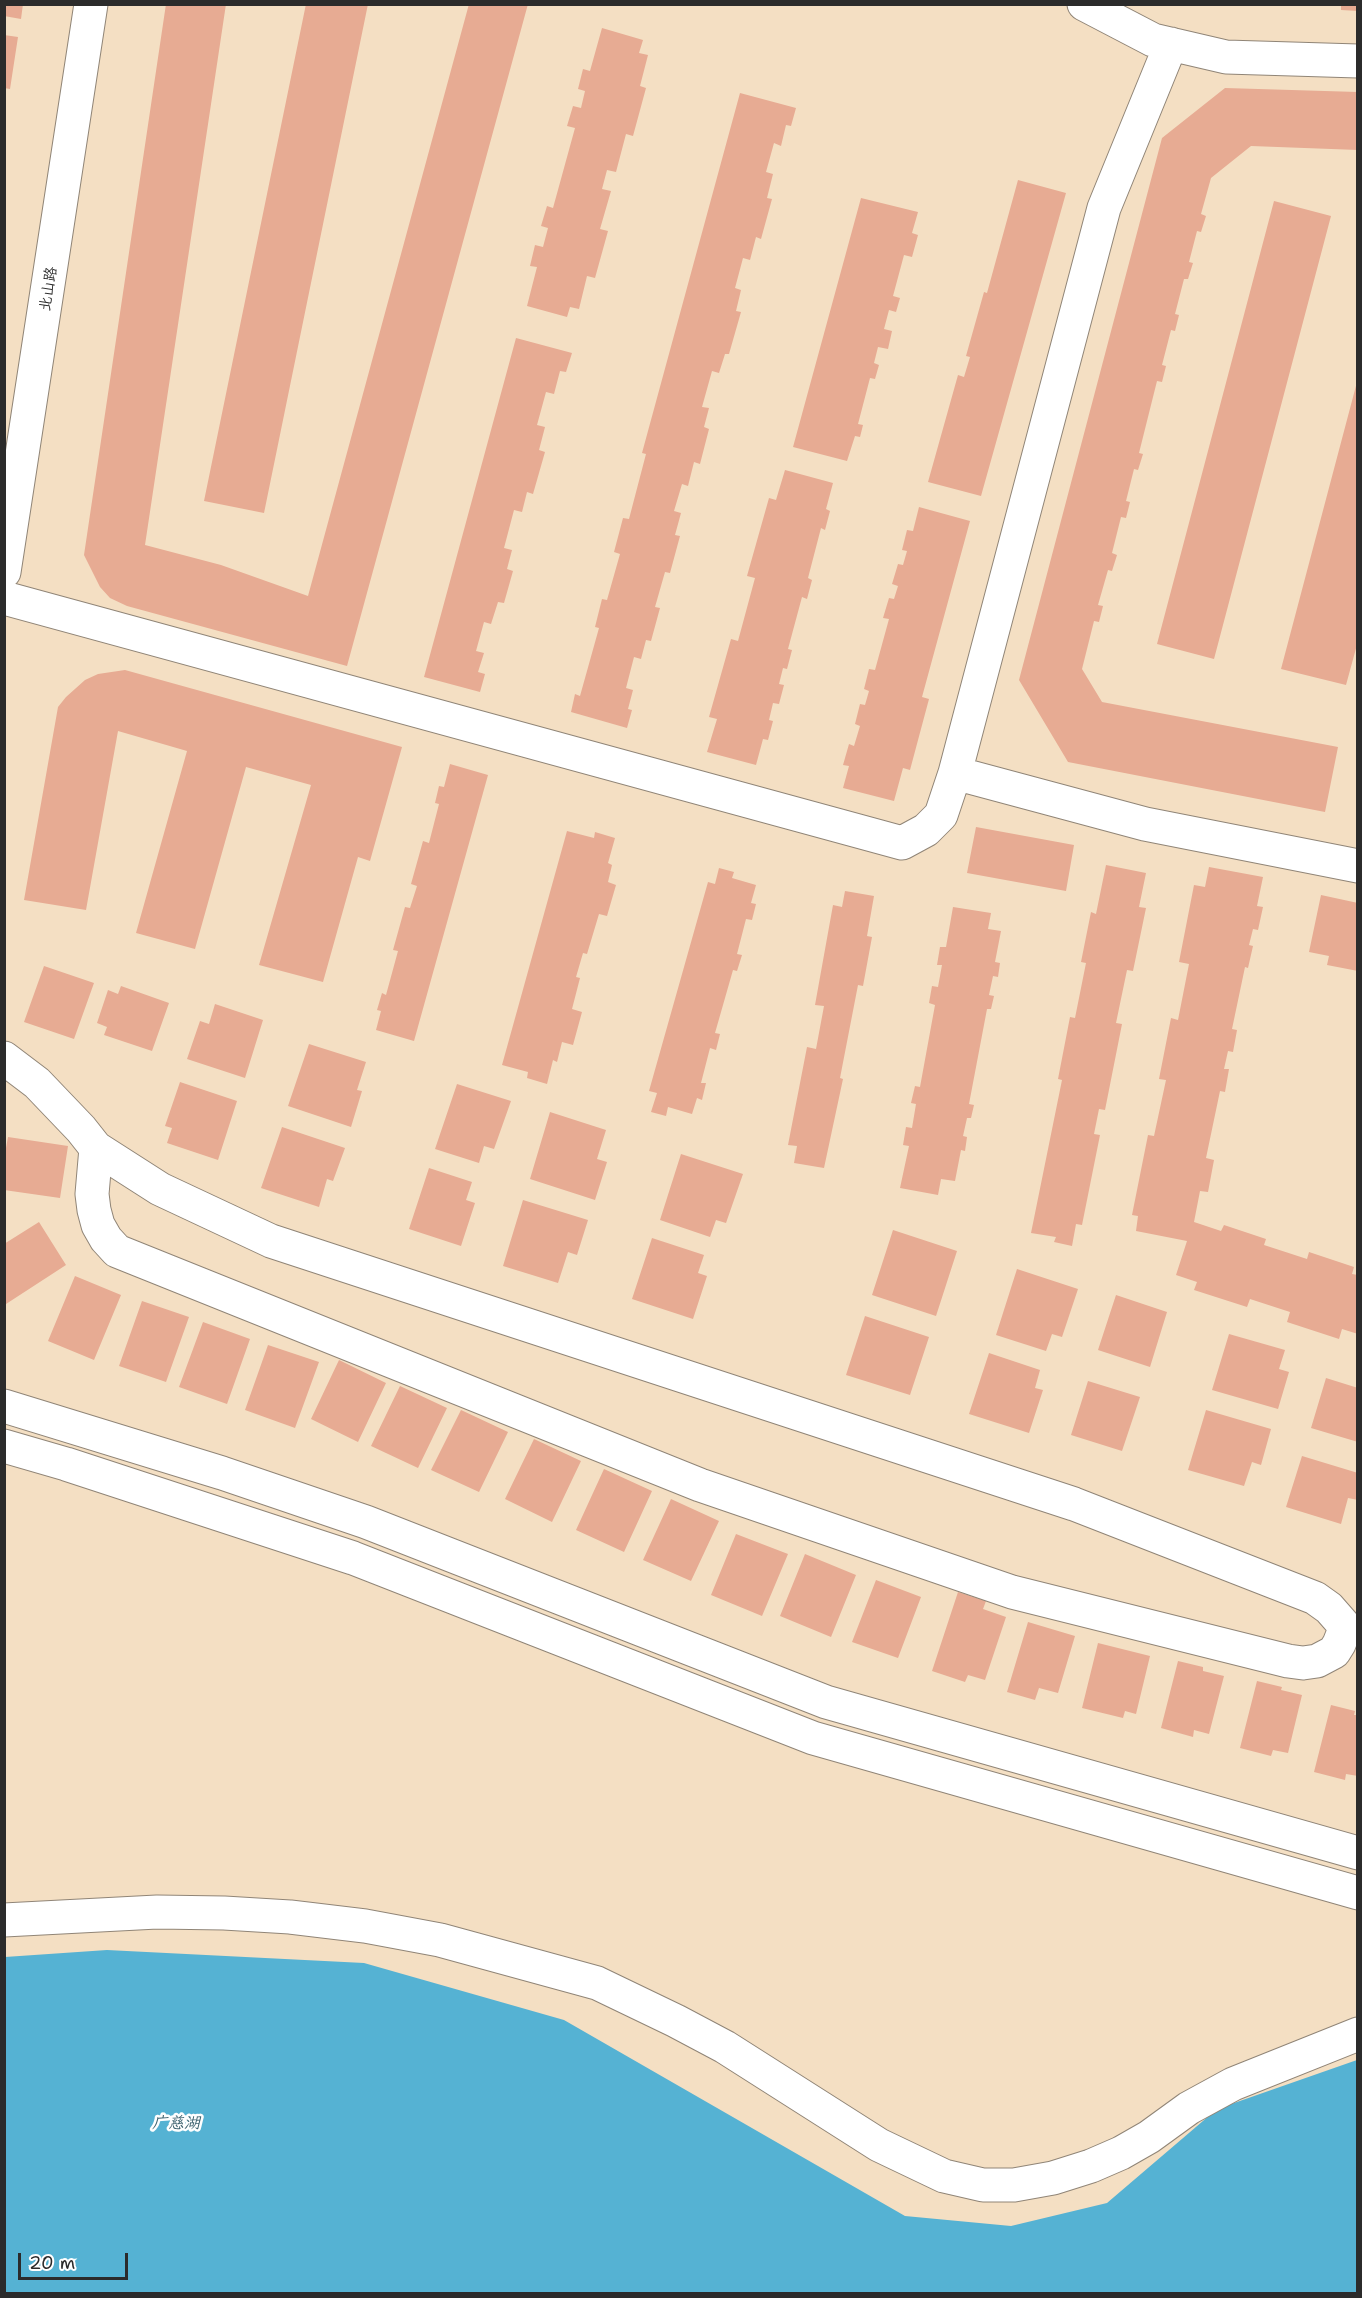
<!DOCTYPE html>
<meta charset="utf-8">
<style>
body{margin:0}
#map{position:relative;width:1362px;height:2298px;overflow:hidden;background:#f4dfc3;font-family:"Shantell Sans",sans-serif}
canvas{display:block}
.frame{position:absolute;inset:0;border:6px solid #2b2b2b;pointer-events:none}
.scale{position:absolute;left:18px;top:2253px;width:110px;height:27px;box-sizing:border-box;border:3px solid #2b2b2b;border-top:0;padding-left:8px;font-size:18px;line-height:21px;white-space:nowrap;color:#2b2b2b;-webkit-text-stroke:4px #fff;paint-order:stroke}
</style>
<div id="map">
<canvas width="1362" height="2298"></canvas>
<div class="frame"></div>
<div class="scale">20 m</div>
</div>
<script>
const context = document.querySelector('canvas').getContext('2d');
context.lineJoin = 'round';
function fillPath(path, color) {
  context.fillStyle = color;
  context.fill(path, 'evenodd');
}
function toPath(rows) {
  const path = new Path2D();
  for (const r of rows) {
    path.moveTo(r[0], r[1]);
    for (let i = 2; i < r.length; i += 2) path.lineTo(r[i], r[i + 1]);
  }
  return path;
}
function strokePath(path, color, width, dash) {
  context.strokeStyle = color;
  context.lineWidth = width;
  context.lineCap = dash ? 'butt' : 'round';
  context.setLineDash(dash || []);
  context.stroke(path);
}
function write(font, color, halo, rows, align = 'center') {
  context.font = font + ' "Shantell Sans","LXGW WenKai TC",sans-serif';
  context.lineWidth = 5;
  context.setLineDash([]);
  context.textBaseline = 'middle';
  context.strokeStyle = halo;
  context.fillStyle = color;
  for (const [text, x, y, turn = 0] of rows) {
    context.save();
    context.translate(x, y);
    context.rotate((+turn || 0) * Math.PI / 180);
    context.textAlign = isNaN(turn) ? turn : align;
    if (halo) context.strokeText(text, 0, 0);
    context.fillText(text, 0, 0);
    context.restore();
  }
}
fillPath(toPath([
 [107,1950,364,1963,564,2020,905,2216,1011,2226,1107,2203,1217,2109,1357,2060,1357,2293,5,2294,5,1957]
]), '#55b2d3');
fillPath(toPath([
 [4,4,23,4,21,19,4,16],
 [166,4,226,4,145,545,221,565,308,596,469,4,528,4,347,666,127,606,110,598,100,587,84,555],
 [306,4,368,4,264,513,204,501],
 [1341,4,1358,4,1358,11,1341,10],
 [602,28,643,40,639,53,648,55,640,86,646,88,633,136,626,134,616,172,607,170,602,189,611,191,600,229,608,231,595,278,587,276,579,309,570,307,567,317,527,306,537,267,530,266,535,245,543,247,548,228,541,226,547,206,553,208,575,128,567,126,573,106,581,108,585,91,578,89,583,69,590,71],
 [4,35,18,37,10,89,4,88],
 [1225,88,1358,92,1358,150,1251,146,1211,178,1201,214,1206,216,1201,232,1197,231,1189,262,1193,263,1188,279,1184,279,1175,314,1179,315,1175,331,1171,330,1162,365,1166,366,1162,382,1157,381,1139,453,1143,454,1138,470,1134,469,1126,501,1130,502,1126,518,1121,517,1112,553,1117,555,1112,571,1108,570,1098,605,1103,606,1099,622,1094,621,1082,669,1102,702,1338,747,1325,812,1068,762,1019,680,1162,138],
 [740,93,796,108,791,126,786,125,781,146,774,143,766,172,773,174,767,198,772,199,761,239,756,237,750,260,743,258,735,288,741,290,736,311,741,312,729,354,725,354,719,373,712,371,702,407,709,408,704,427,709,429,700,464,694,462,688,486,682,484,674,511,681,513,675,535,680,536,670,573,665,572,655,607,660,608,651,641,646,640,641,659,634,657,626,688,633,690,628,709,632,710,627,728,571,712,575,694,580,696,599,628,595,627,602,599,607,600,620,554,614,552,623,518,629,519,646,454,642,453],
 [1018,180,1066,193,981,496,928,482,958,375,964,377,970,357,966,356,984,292,987,293],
 [861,198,918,212,912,233,918,235,912,257,904,255,893,296,900,298,896,312,889,310,884,329,892,331,888,349,878,347,874,363,879,365,875,379,870,378,858,424,863,425,860,437,855,436,847,461,793,447],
 [1274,201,1331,216,1214,659,1157,644],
 [516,338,572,353,566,372,560,371,554,394,546,392,537,425,545,427,539,450,545,452,533,494,527,492,522,512,514,510,504,548,512,550,507,569,513,571,504,603,498,602,491,624,484,622,476,651,484,653,478,672,485,674,480,692,424,677],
 [1357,382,1358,641,1346,685,1281,669],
 [785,470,833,483,826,509,830,511,825,530,821,528,808,578,812,580,807,599,802,597,788,649,792,650,787,669,783,668,779,684,784,685,779,704,773,703,769,720,773,721,768,740,763,739,756,765,707,752,717,719,709,717,731,639,738,641,755,578,747,576,769,498,776,500],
 [919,507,970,521,922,697,929,699,910,770,903,768,894,801,843,788,849,766,843,765,849,744,854,746,860,726,855,724,860,704,865,705,869,691,864,689,869,669,875,670,889,619,883,618,889,598,894,599,898,586,892,584,898,564,903,565,907,551,902,550,907,530,913,531],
 [125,670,402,747,370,861,358,857,323,982,259,965,311,785,246,767,195,949,136,933,187,751,118,731,86,910,24,900,58,707,66,697,85,680,98,674],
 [450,764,488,775,414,1041,376,1030,381,1011,377,1010,382,993,386,995,398,951,393,950,405,907,410,908,417,886,411,884,423,841,429,843,439,804,435,803,439,786,444,787],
 [976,827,1074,845,1066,891,967,873],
 [567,831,594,838,595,832,615,838,608,863,612,865,608,882,616,885,607,916,599,914,587,954,583,953,576,977,580,978,572,1009,582,1012,573,1045,562,1042,557,1062,553,1060,547,1084,527,1078,528,1072,502,1065],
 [1106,865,1146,873,1139,907,1146,908,1133,971,1127,970,1116,1023,1122,1024,1105,1110,1099,1109,1094,1134,1100,1135,1082,1225,1076,1224,1072,1246,1054,1242,1056,1237,1031,1233,1062,1080,1058,1079,1070,1017,1075,1018,1086,963,1081,962,1091,912,1096,914],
 [1209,867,1263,877,1257,906,1263,907,1258,930,1253,929,1249,945,1253,946,1248,968,1245,967,1232,1029,1237,1030,1233,1052,1228,1051,1224,1069,1229,1069,1225,1092,1220,1091,1206,1158,1214,1160,1208,1192,1200,1191,1194,1222,1221,1231,1224,1225,1266,1239,1264,1245,1307,1259,1309,1252,1354,1267,1352,1274,1358,1275,1358,1334,1342,1329,1339,1339,1287,1322,1290,1312,1250,1299,1247,1307,1194,1290,1197,1282,1176,1275,1187,1241,1136,1231,1138,1216,1132,1215,1148,1135,1154,1136,1166,1080,1159,1079,1171,1018,1178,1020,1189,964,1179,962,1194,885,1205,887],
 [719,868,734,872,732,878,756,885,751,903,756,904,752,920,746,919,737,954,742,955,737,971,733,970,715,1033,720,1034,716,1050,710,1048,701,1083,706,1083,702,1100,697,1098,692,1114,668,1107,666,1116,651,1112,657,1093,649,1091,708,882,715,884],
 [845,891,874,896,867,936,872,937,863,986,858,985,840,1078,843,1079,824,1168,794,1163,797,1146,788,1145,807,1047,816,1049,824,1006,815,1005,833,905,842,907],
 [1321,895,1358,903,1358,971,1327,965,1329,956,1309,952],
 [953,907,991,913,988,929,1001,931,995,962,1000,963,998,977,993,976,989,995,994,996,991,1009,987,1009,969,1104,974,1105,971,1118,967,1118,963,1136,967,1137,965,1151,961,1150,955,1181,941,1179,938,1195,900,1188,909,1146,903,1145,906,1127,912,1128,916,1104,911,1103,915,1086,920,1087,935,1005,929,1003,932,986,938,987,942,965,937,965,940,947,946,947],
 [44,966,94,983,74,1039,24,1022],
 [121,986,169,1003,152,1051,104,1035,107,1027,97,1023,108,990,118,994],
 [215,1004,263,1020,245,1078,187,1059,200,1021,209,1024],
 [309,1044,366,1062,357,1090,362,1091,351,1127,288,1106],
 [180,1082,237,1101,218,1160,167,1143,172,1128,165,1126],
 [457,1084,511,1101,494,1149,484,1146,479,1163,435,1149],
 [550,1112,606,1130,597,1159,607,1162,595,1200,530,1179],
 [282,1127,345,1148,333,1181,327,1179,319,1207,261,1188],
 [8,1137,68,1146,60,1198,4,1190,4,1159],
 [681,1154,743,1174,726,1223,716,1220,710,1237,660,1220],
 [429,1168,472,1182,466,1200,475,1203,461,1246,409,1229],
 [523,1200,588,1220,577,1255,568,1252,558,1283,503,1266],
 [39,1222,66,1265,6,1304,4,1244],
 [893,1230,957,1251,936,1316,872,1295],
 [652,1238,704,1255,698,1273,707,1276,693,1319,632,1299],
 [1017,1269,1078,1289,1062,1337,1052,1334,1046,1351,996,1335],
 [75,1276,121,1295,94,1360,48,1341],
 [1116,1295,1167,1312,1150,1367,1098,1350],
 [142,1301,189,1317,166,1382,119,1366],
 [865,1316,929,1337,910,1395,846,1375],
 [203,1322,250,1339,227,1404,179,1387],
 [1229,1334,1285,1350,1279,1369,1289,1372,1278,1409,1212,1390],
 [268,1345,319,1362,295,1428,245,1410],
 [989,1353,1040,1370,1035,1388,1043,1390,1029,1433,969,1414],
 [339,1360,386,1383,358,1442,311,1419],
 [1326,1378,1358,1388,1358,1442,1311,1428],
 [1088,1381,1140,1397,1122,1451,1071,1435],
 [400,1386,447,1408,418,1468,371,1446],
 [461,1410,508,1432,479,1492,431,1470],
 [1206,1410,1271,1429,1261,1465,1252,1462,1244,1486,1188,1470],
 [534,1439,581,1461,552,1522,505,1499],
 [1302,1456,1358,1473,1358,1500,1348,1498,1341,1524,1286,1507],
 [604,1469,652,1491,624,1552,576,1530],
 [671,1499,719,1521,691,1581,643,1560],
 [736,1534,788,1554,762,1616,711,1595],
 [805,1554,856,1575,831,1637,780,1616],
 [876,1580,921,1597,898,1658,852,1642],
 [958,1592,986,1601,983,1609,1006,1617,985,1680,968,1675,965,1682,932,1671],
 [1028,1622,1075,1636,1058,1693,1039,1688,1035,1700,1007,1692],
 [1098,1643,1150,1656,1136,1714,1125,1711,1123,1718,1082,1708],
 [1178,1661,1203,1667,1203,1671,1224,1676,1209,1734,1194,1730,1193,1737,1161,1728],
 [1257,1681,1282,1687,1281,1690,1302,1695,1288,1753,1273,1750,1271,1756,1240,1748],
 [1331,1705,1355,1711,1354,1715,1358,1715,1358,1776,1346,1774,1345,1780,1314,1772]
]), '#e7ab93');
const minor = toPath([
 [1084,4,1153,40,1226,57,1358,61],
 [4,572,91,4],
 [4,598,902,843,926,830,941,815,955,773,1104,208,1171,44],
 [955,773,1145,824,1358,866],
 [4,1058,37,1083,81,1129,96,1148,160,1189,271,1241,1074,1504,1315,1598,1329,1608,1343,1624,1343,1634,1339,1644,1334,1652,1317,1661,1303,1663,1288,1661,1012,1592,700,1485,117,1251,106,1239,98,1225,94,1210,92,1194,96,1148],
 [4,1406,222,1473,366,1522,826,1702,1358,1853],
 [4,1446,66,1464,353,1558,813,1738,1358,1893],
 [4,1920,157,1912,224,1913,290,1917,365,1926,440,1940,597,1983,676,2021,725,2047,879,2145,944,2176,983,2185,1014,2185,1053,2178,1091,2166,1121,2153,1149,2137,1189,2108,1233,2084,1358,2034]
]);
strokePath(minor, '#908577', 35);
strokePath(minor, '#fff', 33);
write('15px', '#2b2b2b', '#fff', [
 ["北山路",49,289,-81]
]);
write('italic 16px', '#3c616e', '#fff', [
 ["广慈湖",176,2124]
]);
</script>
